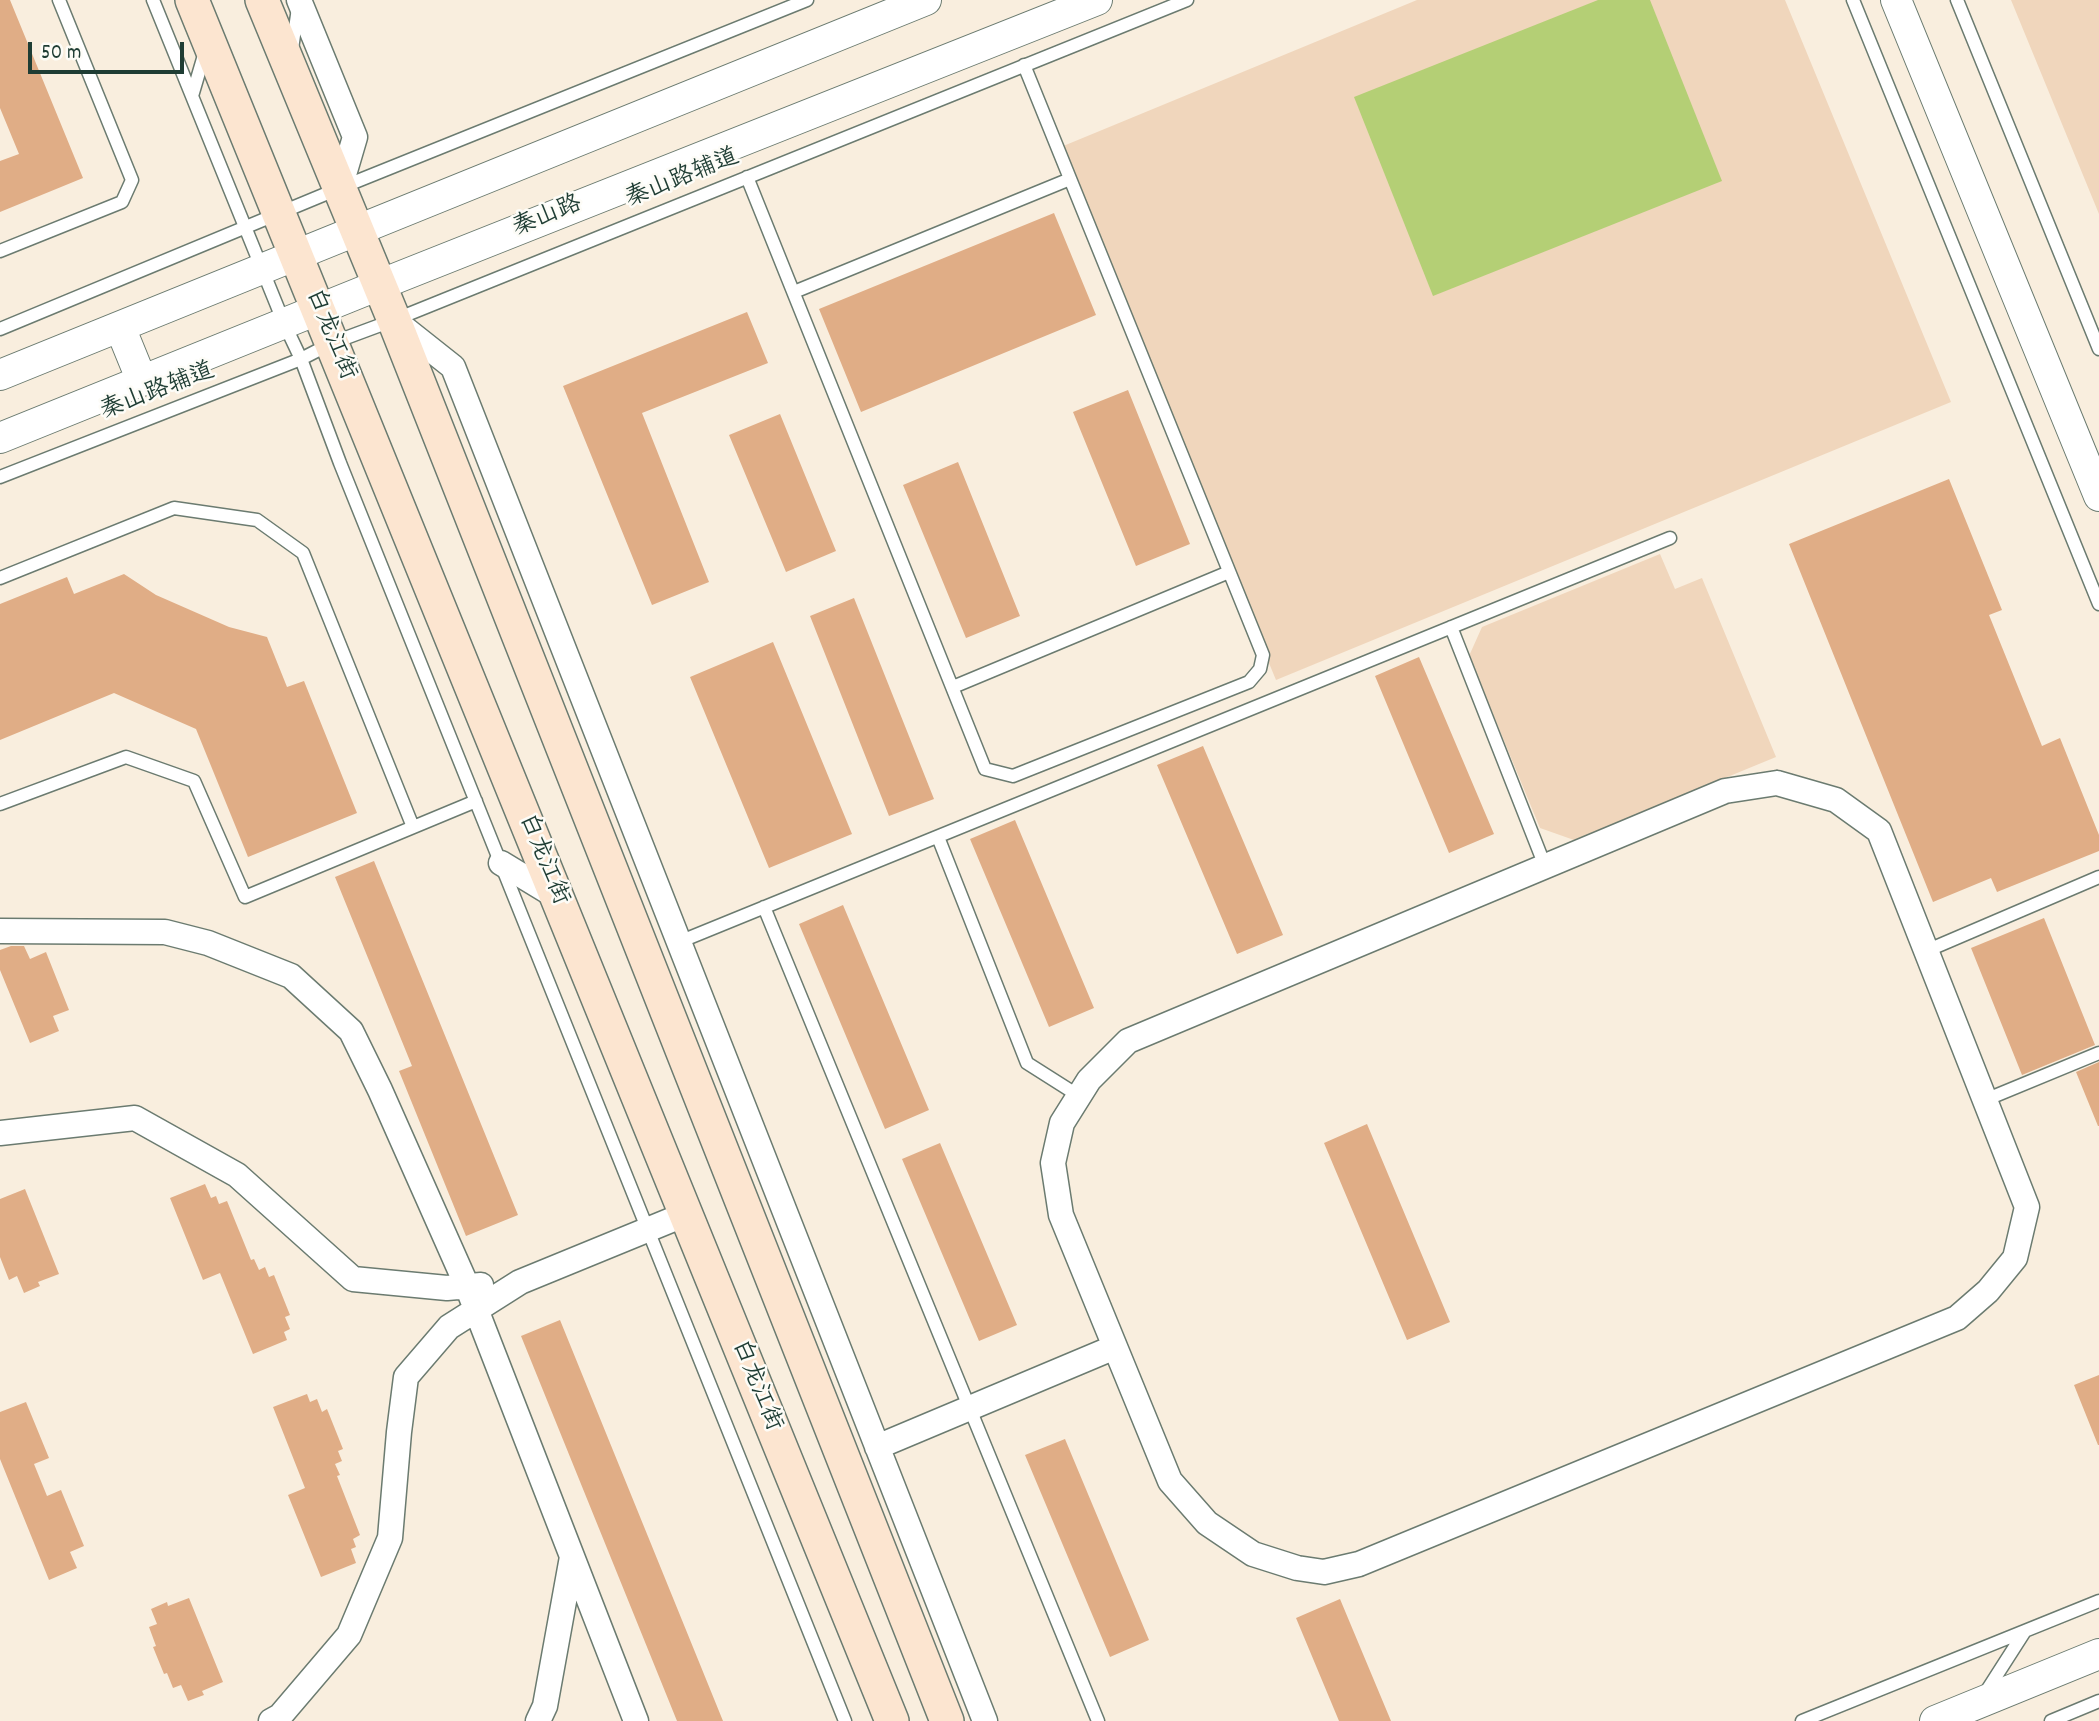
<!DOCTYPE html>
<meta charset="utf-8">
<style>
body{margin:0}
#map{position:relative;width:2099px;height:1721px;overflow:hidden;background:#f9eede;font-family:Dekko,sans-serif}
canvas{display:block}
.scale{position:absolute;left:28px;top:42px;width:156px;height:32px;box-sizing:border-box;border:4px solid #1f3d34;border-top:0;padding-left:9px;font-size:21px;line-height:24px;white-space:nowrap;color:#1f3d34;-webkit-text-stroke:5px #fdfcf7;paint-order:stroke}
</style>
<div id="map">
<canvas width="2099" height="1721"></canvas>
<div class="scale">50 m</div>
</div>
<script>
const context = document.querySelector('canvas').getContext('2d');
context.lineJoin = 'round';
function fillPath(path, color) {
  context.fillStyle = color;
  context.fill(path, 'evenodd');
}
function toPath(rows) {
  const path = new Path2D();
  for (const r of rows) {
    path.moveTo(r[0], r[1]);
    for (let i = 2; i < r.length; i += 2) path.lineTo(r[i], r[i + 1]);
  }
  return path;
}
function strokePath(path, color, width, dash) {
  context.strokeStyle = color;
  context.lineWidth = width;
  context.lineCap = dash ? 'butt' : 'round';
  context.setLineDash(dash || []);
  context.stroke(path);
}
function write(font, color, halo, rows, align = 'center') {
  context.font = font + ' Dekko,"LXGW WenKai TC",sans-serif';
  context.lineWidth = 5;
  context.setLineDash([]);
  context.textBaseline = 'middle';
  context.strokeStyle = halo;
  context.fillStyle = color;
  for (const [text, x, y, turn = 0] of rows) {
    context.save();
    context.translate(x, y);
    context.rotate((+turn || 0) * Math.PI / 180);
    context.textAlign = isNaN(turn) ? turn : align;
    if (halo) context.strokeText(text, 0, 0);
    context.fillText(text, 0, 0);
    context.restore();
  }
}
fillPath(toPath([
 [1417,0,1785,0,1951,402,1276,680,1056,149],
 [2011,0,2099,0,2099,214],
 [1660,554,1675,589,1702,578,1776,757,1574,840,1540,828,1469,656,1482,627]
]), '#f0d6bc');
fillPath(toPath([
 [1598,0,1650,0,1722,181,1433,296,1354,97]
]), '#b4cf75');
fillPath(toPath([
 [0,0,10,0,83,178,0,212,0,161,19,154,0,108],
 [1054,213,1096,315,861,412,819,309],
 [747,312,768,363,642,413,709,582,652,605,563,386],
 [1128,390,1190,544,1136,566,1073,412],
 [780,414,836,551,786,572,729,435],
 [958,462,1020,616,966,638,903,485],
 [1949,479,2002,610,1989,615,2042,746,2060,738,2099,835,2099,851,1997,892,1991,878,1933,902,1789,544],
 [124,574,156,595,229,627,267,637,287,687,304,681,357,813,248,857,196,729,114,693,0,740,0,604,67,577,74,594],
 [854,598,934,799,889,816,810,616],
 [773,642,852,834,769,868,690,677],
 [1419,657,1494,834,1449,853,1375,676],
 [1203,746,1283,935,1237,954,1157,765],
 [1015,820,1094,1008,1049,1027,970,839],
 [374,861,518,1215,466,1236,399,1071,412,1066,335,877],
 [843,905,929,1110,885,1129,799,924],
 [2044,918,2095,1045,2022,1075,1971,948],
 [11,946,24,946,30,959,46,952,69,1010,53,1016,59,1031,30,1043,0,970,0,950],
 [2099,1062,2099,1126,2098,1126,2076,1072],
 [1367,1124,1450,1322,1407,1340,1324,1143],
 [940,1143,1017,1325,979,1341,902,1159],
 [205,1184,211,1198,216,1196,219,1204,227,1201,251,1260,254,1259,259,1270,265,1267,269,1277,274,1275,290,1315,285,1317,290,1329,284,1332,287,1340,253,1354,220,1273,203,1280,170,1198],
 [25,1189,59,1274,38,1282,40,1286,24,1293,17,1276,9,1280,0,1257,0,1199],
 [560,1320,723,1721,677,1721,521,1336],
 [2099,1375,2099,1445,2098,1445,2074,1385],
 [307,1394,310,1402,317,1399,322,1412,327,1409,343,1449,338,1451,342,1461,335,1464,340,1475,337,1476,360,1535,353,1539,356,1547,351,1549,356,1563,321,1577,288,1495,305,1488,273,1407],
 [26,1402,49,1458,34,1464,47,1496,61,1490,84,1546,70,1552,77,1568,49,1580,0,1459,0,1412],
 [1065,1439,1149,1640,1110,1657,1025,1455],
 [189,1598,223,1682,202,1691,204,1695,188,1701,181,1685,173,1688,167,1673,164,1674,153,1647,156,1646,149,1627,157,1624,151,1609,167,1602,168,1606],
 [1340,1599,1391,1721,1339,1721,1296,1618]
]), '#e0ad86');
const service = toPath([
 [153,0,284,323,301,359,340,463,845,1721],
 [1853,0,2099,604],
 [1957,0,2099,349],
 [292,49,298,8],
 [192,96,205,52],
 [747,177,985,769,1013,776,1249,682,1260,669,1263,655,1024,65],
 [0,251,122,202,132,180,59,0],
 [794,292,1070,179],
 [0,329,340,188,807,0],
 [0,477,301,359,332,343,394,320,1187,0],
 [0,578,174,508,257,520,303,553,413,827],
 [1451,627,1545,866],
 [953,687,1229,572],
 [0,804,126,757,194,781,245,897,476,801],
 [938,837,1027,1063,1079,1096],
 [764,907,1098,1721],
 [679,942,1670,538],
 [1926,951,2099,877],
 [1985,1100,2099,1053],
 [1984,1695,2025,1631],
 [1802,1721,2099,1601],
 [2051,1721,2099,1701]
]);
const minor = toPath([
 [299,0,355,137,340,188],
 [395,321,453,367,985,1721],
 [1777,783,1836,800,1879,831,2027,1207,2015,1258,1988,1291,1957,1318,1359,1564,1324,1572,1297,1568,1253,1554,1207,1523,1170,1481,1061,1215,1053,1163,1062,1123,1089,1080,1128,1041,1725,791,1777,783],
 [501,863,557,897],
 [0,931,165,932,208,943,291,976,351,1031,380,1090,467,1286,636,1721],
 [0,1133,135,1118,237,1175,353,1279,447,1288,481,1285],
 [877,1447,1115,1347],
 [271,1721,280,1716,349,1635,390,1538,399,1432,406,1377,449,1327,520,1282,686,1214],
 [538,1721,545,1706,572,1557]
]);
const tertiary = toPath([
 [1896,0,2099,496],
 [120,327,142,381],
 [0,375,926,0],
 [0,438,379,285,1097,0],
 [1935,1721,2099,1654]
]);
const secondary = toPath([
 [192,0,892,1721],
 [262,0,394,320,947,1721]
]);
strokePath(service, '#6b7b70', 15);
strokePath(minor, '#6b7b70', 27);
strokePath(tertiary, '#6b7b70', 32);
strokePath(secondary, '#6b7b70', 36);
strokePath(service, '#fff', 12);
strokePath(minor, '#fff', 24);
strokePath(tertiary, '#fff', 30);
strokePath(secondary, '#fce5d0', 33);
write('24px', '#1f3d34', '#fdfcf7', [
 ["秦山路辅道",683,180,-22],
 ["秦山路",548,218,-22],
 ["白龙江街",329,335,68],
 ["秦山路辅道",158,393,-21],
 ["白龙江街",542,860,68],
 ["白龙江街",755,1386,68]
]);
</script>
